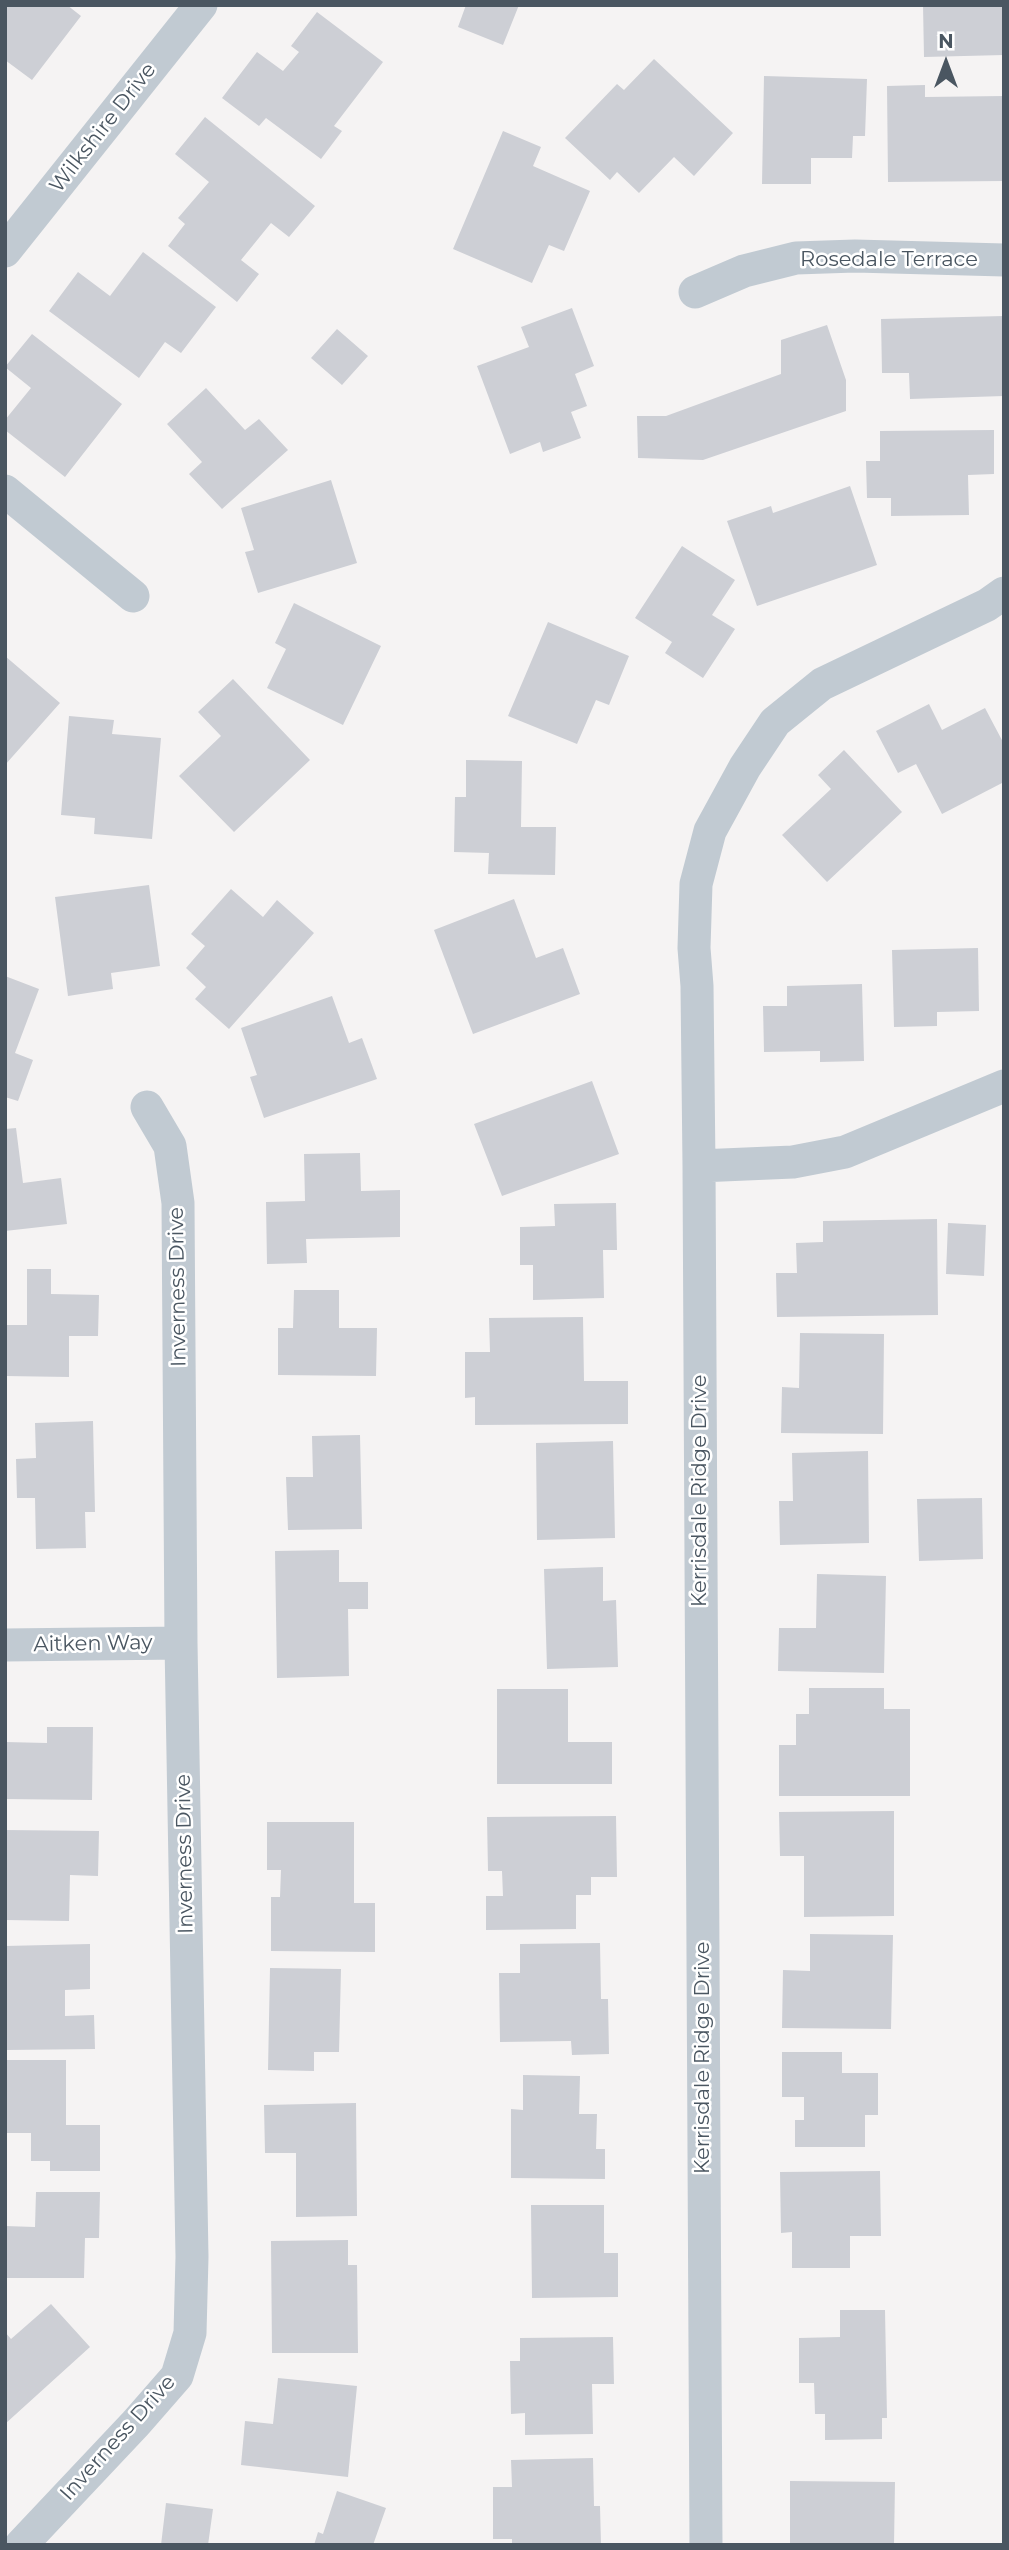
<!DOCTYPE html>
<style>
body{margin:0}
#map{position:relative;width:1009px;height:2550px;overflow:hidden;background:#f5f3f3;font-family:Montserrat,sans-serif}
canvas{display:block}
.frame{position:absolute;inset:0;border:7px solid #4a5661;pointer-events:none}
.north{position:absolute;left:911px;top:28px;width:70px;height:70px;-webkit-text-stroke:5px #fff;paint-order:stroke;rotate:0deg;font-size:19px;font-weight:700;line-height:28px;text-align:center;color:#4a5661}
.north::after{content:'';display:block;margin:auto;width:24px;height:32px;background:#4a5661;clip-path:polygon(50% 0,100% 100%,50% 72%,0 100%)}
</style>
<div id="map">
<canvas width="1009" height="2550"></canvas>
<div class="frame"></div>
<div class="north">N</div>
</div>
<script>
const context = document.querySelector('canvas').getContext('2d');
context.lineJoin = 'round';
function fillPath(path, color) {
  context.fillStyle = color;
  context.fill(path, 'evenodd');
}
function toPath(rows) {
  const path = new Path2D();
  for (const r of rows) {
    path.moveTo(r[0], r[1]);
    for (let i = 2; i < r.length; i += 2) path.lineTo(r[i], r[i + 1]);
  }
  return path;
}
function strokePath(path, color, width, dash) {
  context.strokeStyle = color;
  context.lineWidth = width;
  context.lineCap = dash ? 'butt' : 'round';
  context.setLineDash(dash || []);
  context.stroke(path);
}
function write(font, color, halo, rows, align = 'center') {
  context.font = font + ' Montserrat,sans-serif';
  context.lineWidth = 5;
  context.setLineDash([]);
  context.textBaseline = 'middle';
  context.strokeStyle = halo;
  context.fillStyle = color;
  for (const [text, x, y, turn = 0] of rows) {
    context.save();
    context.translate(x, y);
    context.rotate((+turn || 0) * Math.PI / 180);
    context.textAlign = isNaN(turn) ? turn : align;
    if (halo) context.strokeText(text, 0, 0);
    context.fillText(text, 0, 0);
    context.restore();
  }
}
fillPath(toPath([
 [5,5,67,5,81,16,32,80,5,60],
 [466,5,519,5,503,45,458,27],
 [923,5,1004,5,1004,55,924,57],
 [317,12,383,62,334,126,342,131,321,159,266,118,259,126,222,98,257,52,283,71,299,52,291,46],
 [654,59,733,133,694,176,674,157,639,193,617,172,610,180,565,138,617,84,624,90],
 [764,76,867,79,865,136,853,136,852,158,811,158,811,184,762,184],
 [925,85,925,97,1004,96,1004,181,888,182,887,86],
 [205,117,315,206,289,237,271,223,241,260,259,274,237,302,168,246,185,224,178,218,209,182,175,154],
 [503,131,541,147,533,166,590,191,564,251,549,245,532,283,453,249],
 [143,252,216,307,181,353,165,342,139,378,49,311,78,272,110,296],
 [572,308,594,366,575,374,587,406,571,412,581,438,543,452,540,442,510,454,477,366,529,347,521,327],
 [1004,316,1004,396,910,399,909,373,882,373,881,319],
 [827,325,846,380,846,411,703,460,638,458,637,416,666,416,781,374,781,340],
 [337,329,368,356,342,385,311,358],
 [32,334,122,404,65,477,5,430,5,420,31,388,5,367],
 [206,388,245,430,259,419,288,450,222,509,189,474,202,462,167,424],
 [994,430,994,474,968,475,969,515,891,516,891,498,867,498,866,461,880,461,880,431],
 [331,480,357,563,258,593,245,552,254,550,241,508],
 [850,486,877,565,757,606,727,521,771,506,773,513],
 [682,546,735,580,712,615,735,629,703,678,665,653,672,642,635,618],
 [294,603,381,646,343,725,267,688,286,649,275,643],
 [548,622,629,656,609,705,596,700,577,744,508,716],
 [5,656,60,703,5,765],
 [233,679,310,760,234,832,179,776,221,736,198,712],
 [929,704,942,730,985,708,1004,744,1004,782,942,814,916,764,898,773,876,731],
 [69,716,114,720,112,734,161,738,152,839,94,834,95,818,61,815],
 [844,750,902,812,827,882,782,835,831,789,818,775],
 [466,760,522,761,521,827,556,827,555,875,488,874,489,853,454,852,455,797,466,797],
 [149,885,160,966,111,973,113,989,68,996,55,897],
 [231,889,263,917,277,900,314,933,229,1029,195,999,206,987,186,968,205,946,191,934],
 [514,899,536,958,563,948,580,994,473,1034,434,930],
 [978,948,979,1011,937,1012,937,1026,894,1027,892,950],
 [5,976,39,989,15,1053,33,1060,18,1101,5,1097],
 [862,984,864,1061,820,1062,820,1051,764,1052,763,1006,787,1006,787,986],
 [332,996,349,1043,362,1038,377,1079,264,1118,250,1077,257,1075,241,1028],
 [592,1081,619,1154,502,1196,474,1124],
 [16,1128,23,1183,61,1178,67,1224,5,1231,5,1129],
 [360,1153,361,1191,400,1190,400,1237,306,1239,307,1263,267,1264,266,1202,305,1201,304,1154],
 [616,1203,617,1250,603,1250,604,1298,533,1300,533,1265,520,1265,520,1227,555,1226,554,1204],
 [937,1219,938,1315,777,1317,776,1273,797,1273,796,1243,823,1242,823,1221],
 [948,1223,986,1225,984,1276,946,1274],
 [27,1269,51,1269,51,1294,99,1295,98,1336,69,1336,69,1377,5,1376,5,1325,27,1325],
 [294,1290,339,1290,339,1328,377,1328,376,1376,278,1375,278,1328,293,1328],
 [583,1317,584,1381,628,1381,628,1424,475,1425,475,1397,465,1398,465,1352,490,1352,489,1318],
 [800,1333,884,1334,883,1434,781,1433,782,1387,799,1388],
 [93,1421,95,1512,85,1512,86,1548,36,1549,35,1498,17,1498,16,1459,36,1458,35,1423],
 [360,1435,362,1529,288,1530,286,1477,313,1477,312,1436],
 [613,1441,615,1538,537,1540,536,1443],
 [868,1451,869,1543,780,1545,779,1501,793,1501,792,1453],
 [982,1498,983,1559,919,1561,917,1499],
 [339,1550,339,1582,368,1582,368,1609,348,1609,349,1676,277,1678,275,1551],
 [603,1567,603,1601,616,1600,618,1667,547,1669,544,1569],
 [817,1574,886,1576,884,1673,778,1671,779,1628,816,1628],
 [809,1688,884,1688,884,1709,910,1709,910,1796,779,1796,779,1745,796,1745,796,1714,809,1714],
 [497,1689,568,1689,568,1742,612,1742,612,1784,497,1784],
 [47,1727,93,1727,92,1800,5,1799,5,1742,47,1743],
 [894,1811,894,1916,804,1917,804,1856,780,1856,779,1812],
 [616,1816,617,1877,591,1877,591,1895,576,1895,576,1929,486,1930,486,1896,503,1896,502,1871,488,1871,487,1817],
 [267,1822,354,1822,354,1903,375,1903,375,1952,271,1951,271,1897,280,1897,281,1870,267,1870],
 [5,1830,99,1831,98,1876,70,1875,69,1921,5,1920],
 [810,1934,893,1935,891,2029,782,2028,783,1970,810,1971],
 [600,1943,601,1999,608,1999,609,2054,572,2055,571,2041,500,2042,499,1973,520,1973,520,1944],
 [90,1944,90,1989,65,1990,65,2016,94,2015,95,2049,7,2050,5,1946],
 [270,1968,341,1969,339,2052,314,2052,314,2071,268,2070],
 [782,2052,842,2052,842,2073,878,2073,878,2115,865,2115,865,2147,795,2147,795,2120,804,2120,804,2097,782,2097],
 [5,2060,66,2060,66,2125,100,2125,100,2171,50,2171,50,2161,31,2161,31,2133,5,2133],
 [523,2075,580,2076,579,2114,597,2114,596,2149,605,2149,605,2179,511,2178,511,2109,523,2110],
 [356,2103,357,2216,296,2217,296,2153,265,2153,264,2105],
 [880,2171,881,2236,850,2236,850,2268,792,2268,792,2232,781,2233,780,2172],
 [36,2192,100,2192,99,2238,85,2238,84,2278,5,2278,5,2226,35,2227],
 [531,2205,604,2205,604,2253,618,2253,618,2297,532,2298],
 [348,2240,348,2265,357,2265,358,2353,272,2353,271,2241],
 [51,2304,90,2347,5,2424,5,2332,11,2339],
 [840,2310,885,2310,887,2418,882,2418,882,2439,825,2440,825,2414,815,2414,814,2383,799,2383,799,2338,840,2337],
 [613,2337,614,2384,592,2384,593,2434,525,2435,525,2413,511,2414,510,2361,520,2361,520,2338],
 [278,2378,357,2386,348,2477,241,2465,245,2421,273,2424],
 [593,2458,594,2506,600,2506,601,2545,512,2545,512,2539,493,2539,493,2487,512,2487,511,2460],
 [790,2481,895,2482,894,2545,790,2545],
 [337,2491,386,2508,373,2545,314,2545,318,2532,323,2534],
 [166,2503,213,2509,208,2545,161,2545]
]), '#cdcfd5');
strokePath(toPath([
 [5,251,201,5],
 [695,292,744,271,796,258,855,256,1004,260],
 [5,491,133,596],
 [699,1166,793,1162,845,1152,1004,1086],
 [5,1645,181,1643],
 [21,2545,136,2423,177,2376,190,2333,192,2257,181,1643,178,1203,170,1146,147,1107],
 [706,2545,699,1166,697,986,694,948,696,884,710,831,745,767,775,722,822,684,987,605,1004,593]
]), '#c1cad2', 33);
write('21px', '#4a5661', '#fff', [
 ["Wilkshire Drive",103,128,-52],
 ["Rosedale Terrace",889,260],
 ["Inverness Drive",178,1287,-91],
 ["Kerrisdale Ridge Drive",700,1491,-90],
 ["Aitken Way",93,1644,-1],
 ["Inverness Drive",185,1854,-91],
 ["Kerrisdale Ridge Drive",703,2058,-90],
 ["Inverness Drive",118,2438,-48]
]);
</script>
